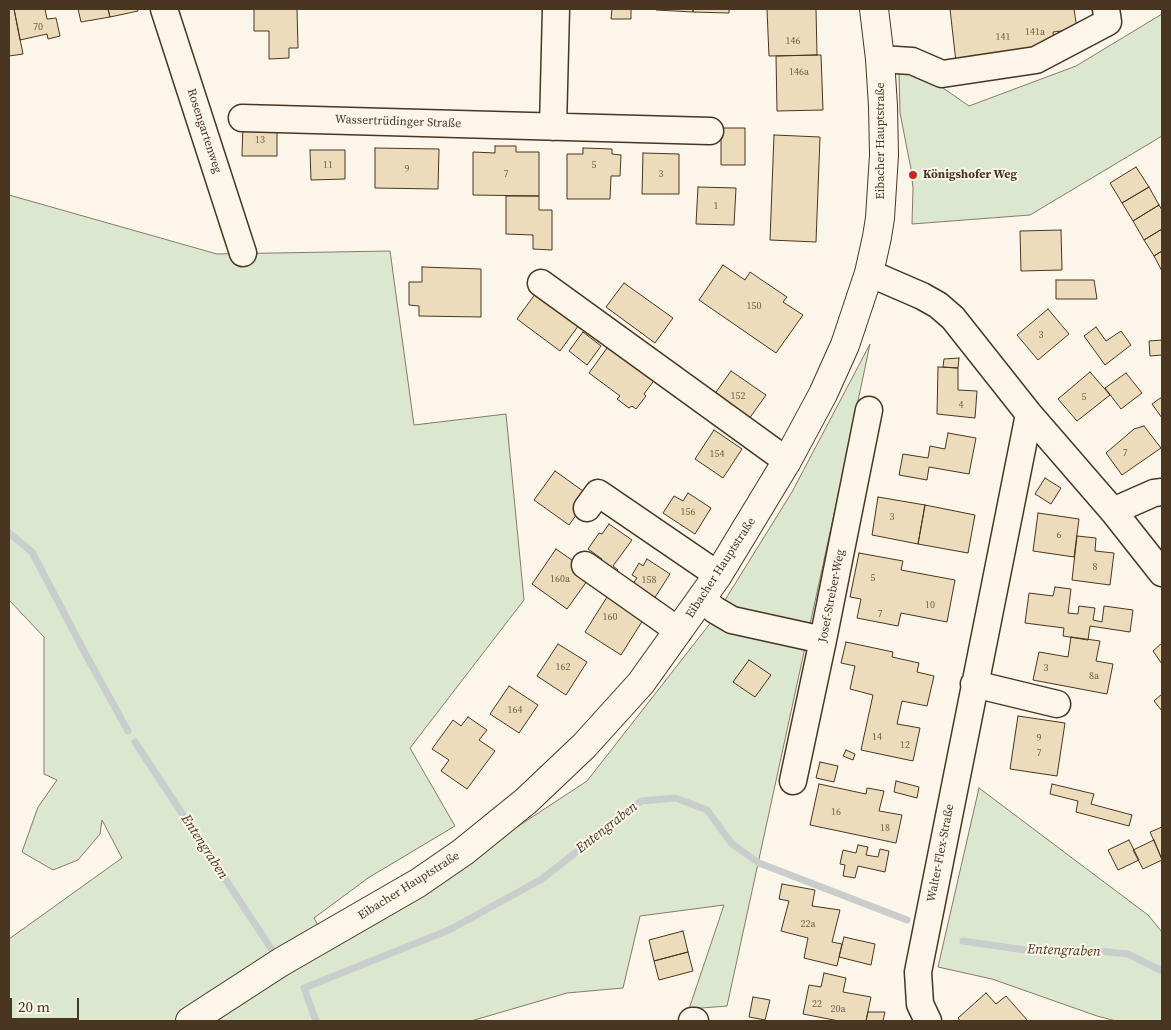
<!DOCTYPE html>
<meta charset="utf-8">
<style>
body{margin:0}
#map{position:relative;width:1171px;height:1030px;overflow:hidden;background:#fbf6e9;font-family:"Source Serif 4",serif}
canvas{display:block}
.frame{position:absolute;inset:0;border:10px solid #4a3520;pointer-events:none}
.scale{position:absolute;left:10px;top:998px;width:69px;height:22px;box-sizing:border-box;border:2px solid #4a3520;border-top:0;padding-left:6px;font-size:15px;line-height:18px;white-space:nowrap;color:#4a3520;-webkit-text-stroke:4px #fbf6e9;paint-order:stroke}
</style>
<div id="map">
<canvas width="1171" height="1030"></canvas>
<div class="frame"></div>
<div class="scale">20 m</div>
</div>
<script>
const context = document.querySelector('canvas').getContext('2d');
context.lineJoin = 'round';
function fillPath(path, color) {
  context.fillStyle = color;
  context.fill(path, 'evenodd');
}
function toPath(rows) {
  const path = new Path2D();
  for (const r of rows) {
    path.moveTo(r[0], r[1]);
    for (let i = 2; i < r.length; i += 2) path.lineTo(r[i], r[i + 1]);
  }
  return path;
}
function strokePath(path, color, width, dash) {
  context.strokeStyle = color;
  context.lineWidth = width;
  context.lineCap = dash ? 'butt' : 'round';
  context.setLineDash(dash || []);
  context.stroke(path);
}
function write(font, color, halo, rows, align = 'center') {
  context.font = font + ' "Source Serif 4",serif';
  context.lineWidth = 4;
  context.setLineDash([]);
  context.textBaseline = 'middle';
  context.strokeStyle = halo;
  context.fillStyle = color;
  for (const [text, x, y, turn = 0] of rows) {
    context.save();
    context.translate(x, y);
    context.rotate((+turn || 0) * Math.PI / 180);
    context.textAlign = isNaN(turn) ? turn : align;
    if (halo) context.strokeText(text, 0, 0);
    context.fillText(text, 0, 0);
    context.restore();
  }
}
const green = toPath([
 [1162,14,1162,136,1030,215,912,224,913,188,911,169,900,113,899,73,920,72,969,106,1076,66,1162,14],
 [9,195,217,254,390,251,414,425,506,414,524,600,410,748,455,826,368,878,314,918,331,949,587,781,712,621,792,492,870,344,836,505,727,1006,689,1009,724,905,640,916,623,988,567,993,471,1021,9,1021,9,939,122,858,102,820,100,834,78,860,53,870,22,852,38,807,57,780,44,774,44,637,9,600,9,195],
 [979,788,1148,915,1162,932,1162,1021,1116,1021,1097,1016,992,979,938,967,979,788]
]);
fillPath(green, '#dce7d0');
strokePath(green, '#887966', 1);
strokePath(toPath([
 [9,533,32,552,86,655,128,731],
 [135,742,274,953],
 [963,941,1032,951,1079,949,1128,954,1162,971],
 [316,1021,304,988,449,930,542,879,641,801,676,798,707,810,732,844,759,863,907,920]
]), '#c9cecd', 7);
const building = toPath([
 [9,9,14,9,23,54,9,56,9,9],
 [14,9,45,9,47,19,56,18,60,36,48,39,47,34,20,40,14,9],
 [78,9,108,9,110,17,81,22,78,9],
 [108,9,137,9,138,11,110,17,108,9],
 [254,9,297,9,298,48,289,48,289,58,269,59,269,31,254,31,254,9],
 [600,9,631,9,631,19,611,19,612,9,600,9],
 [656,9,693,9,693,12,656,10,656,9],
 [693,9,729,9,729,13,693,12,693,9],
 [767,9,816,9,817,55,769,56,767,9],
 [950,9,1074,9,1077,29,1053,32,1054,42,1038,44,1039,53,956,62,950,9],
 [817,55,821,55,823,110,777,111,776,56,817,55],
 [243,124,277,125,277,156,242,156,243,124],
 [721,128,745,128,745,165,721,165,721,128],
 [774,135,820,137,816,242,770,240,774,135],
 [495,146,516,146,516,152,539,152,539,196,473,195,473,152,495,153,495,146],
 [375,148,439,149,438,189,375,188,375,148],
 [583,148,612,149,612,154,621,155,620,176,611,176,610,199,567,199,567,154,583,154,583,148],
 [310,150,345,150,345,179,311,180,310,150],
 [643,153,679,154,679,194,642,194,643,153],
 [1136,167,1149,187,1122,203,1110,183,1136,167],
 [698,187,736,188,734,225,696,224,698,187],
 [1149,187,1159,205,1133,221,1122,203,1149,187],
 [506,196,539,196,539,210,552,210,552,250,533,249,533,235,506,234,506,196],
 [1159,205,1162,210,1162,229,1144,240,1133,221,1159,205],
 [1162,229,1162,251,1154,256,1144,240,1162,229],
 [1061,230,1062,270,1021,271,1020,231,1061,230],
 [1162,251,1162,271,1154,256,1162,251],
 [723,265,745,280,750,272,787,297,783,302,803,315,776,353,699,300,723,265],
 [422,267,481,269,481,317,419,316,419,306,409,305,409,282,422,282,422,267],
 [1056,280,1094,280,1097,299,1056,299,1056,280],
 [624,283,673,318,655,343,606,307,624,283],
 [541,286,584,318,560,351,517,319,541,286],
 [1048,309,1069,334,1038,360,1017,335,1048,309],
 [1096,327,1106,341,1121,331,1131,345,1105,365,1084,336,1096,327],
 [583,332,601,346,587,365,569,351,583,332],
 [615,337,661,371,644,394,646,396,636,409,632,406,629,408,617,399,620,396,589,373,615,337],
 [1162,340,1162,355,1150,356,1149,341,1162,340],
 [959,358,958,368,943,367,944,359,959,358],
 [938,367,958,368,958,390,977,391,975,418,937,414,938,367],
 [731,371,766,395,749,419,714,395,731,371],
 [1090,372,1110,395,1077,421,1058,399,1090,372],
 [1126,373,1142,393,1121,409,1105,388,1126,373],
 [1162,397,1162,418,1152,404,1162,397],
 [1144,426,1161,448,1122,475,1106,453,1134,429,1144,426],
 [714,430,742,449,723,478,695,459,714,430],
 [948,433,976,438,969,474,929,467,927,480,899,475,903,454,928,458,930,446,945,449,948,433],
 [555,471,590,496,569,525,534,500,555,471],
 [1045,478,1061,488,1051,504,1035,494,1045,478],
 [688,493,711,508,695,534,663,513,674,496,683,501,688,493],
 [878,497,925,505,918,544,872,535,878,497],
 [925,505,975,515,968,553,918,544,925,505],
 [1038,513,1079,519,1074,557,1033,551,1038,513],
 [609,524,632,540,613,566,618,570,613,577,597,566,602,559,588,549,599,533,602,534,609,524],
 [1077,536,1096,538,1095,551,1114,553,1110,585,1072,580,1077,536],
 [556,549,592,574,567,609,532,584,556,549],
 [859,553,903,561,901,570,955,580,947,622,901,613,898,626,857,618,861,599,850,597,859,553],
 [647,559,670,574,654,599,632,585,637,578,632,575,639,563,643,566,647,559],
 [1055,587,1071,589,1068,613,1078,614,1079,606,1095,608,1093,620,1102,622,1104,606,1133,610,1130,632,1090,626,1088,640,1063,636,1064,628,1025,623,1029,593,1053,596,1055,587],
 [607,597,643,620,621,655,585,632,607,597],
 [1071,637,1100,641,1096,661,1113,664,1107,694,1033,680,1039,652,1068,657,1071,637],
 [846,642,893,652,892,657,919,663,917,672,934,676,927,706,902,701,897,724,920,728,913,761,861,750,873,695,850,689,855,666,841,663,846,642],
 [1162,643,1162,664,1153,651,1162,643],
 [558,644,587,662,566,695,537,676,558,644],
 [749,660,771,675,755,697,733,682,749,660],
 [509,686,538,705,519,733,490,714,509,686],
 [1162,694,1162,711,1154,701,1162,694],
 [1018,716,1065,723,1057,776,1010,769,1018,716],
 [468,717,487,730,479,740,495,751,467,789,441,771,449,760,432,749,453,720,461,726,468,717],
 [846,750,855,754,853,760,843,756,846,750],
 [820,762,838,766,834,782,816,778,820,762],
 [896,781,919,787,917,798,894,792,896,781],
 [819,784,866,794,867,788,884,791,879,811,902,815,896,843,810,825,819,784],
 [1052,784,1094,794,1091,804,1132,815,1129,826,1076,812,1078,801,1050,794,1052,784],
 [1162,827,1162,859,1150,832,1162,827],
 [1129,840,1139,860,1118,870,1108,850,1129,840],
 [1154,840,1162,860,1143,869,1133,850,1154,840],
 [858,845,868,847,866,855,878,857,880,849,889,851,885,872,858,866,855,878,843,876,845,865,840,864,843,850,856,853,858,845],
 [782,884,815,890,812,906,840,910,832,942,842,944,837,966,804,958,808,938,781,931,789,901,779,899,782,884],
 [683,931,688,952,654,961,649,940,683,931],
 [844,937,875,944,871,965,839,957,844,937],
 [688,952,693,971,659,980,654,961,688,952],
 [824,973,846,978,843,992,871,997,866,1021,839,1021,803,1014,809,985,821,987,824,973],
 [986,993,996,1004,1006,996,1028,1021,960,1021,958,1018,986,993],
 [753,997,770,1000,765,1020,749,1017,753,997],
 [868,1012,885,1012,883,1021,866,1021,868,1012]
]);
fillPath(building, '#ecdcbc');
strokePath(building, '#4a3520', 1);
const minor = toPath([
 [164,9,243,253],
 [880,59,912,61,942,74,1036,60,1108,22,1106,9],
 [242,118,710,131],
 [553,127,556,9],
 [869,273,922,296,938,305,953,318,1029,414,1113,511,1162,573],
 [541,283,787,461],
 [587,508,598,493,718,575],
 [1113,511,1154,493,1162,492],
 [585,565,679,631],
 [702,599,715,610,732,620,823,640],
 [974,684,1057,704],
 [793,781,823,640,869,410],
 [692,1021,695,1021],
 [928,1021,920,1004,918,972,1029,414]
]);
const major = toPath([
 [190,1021,281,962,418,883,463,852,526,801,584,746,641,683,718,575,787,461,823,394,845,345,869,273,877,237,880,218,884,155,883,106,880,59,874,9]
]);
strokePath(minor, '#4a3520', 29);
strokePath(major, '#4a3520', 30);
strokePath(minor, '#fbf6e9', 26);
strokePath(major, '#fbf6e9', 28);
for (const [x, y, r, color] of [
 [913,175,5,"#c62828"]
]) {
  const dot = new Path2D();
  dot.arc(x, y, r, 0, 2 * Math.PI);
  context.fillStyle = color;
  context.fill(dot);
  strokePath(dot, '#fbf6e9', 2);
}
write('10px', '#725f47', null, [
 ["70",38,27],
 ["141a",1035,32],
 ["141",1003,37],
 ["146",793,41],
 ["146a",799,72],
 ["13",260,140],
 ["11",328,165],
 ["5",594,165],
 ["9",407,169],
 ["7",506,174],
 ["3",661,174],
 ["1",716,206],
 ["150",754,306],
 ["3",1041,335],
 ["152",738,396],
 ["5",1084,397],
 ["4",961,405],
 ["7",1125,453],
 ["154",717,454],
 ["156",688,512],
 ["3",892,517],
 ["6",1059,535],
 ["8",1095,567],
 ["5",873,578],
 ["160a",560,579],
 ["158",649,580],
 ["10",930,605],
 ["7",880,614],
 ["160",610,617],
 ["162",563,667],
 ["3",1046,668],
 ["8a",1094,676],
 ["164",515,710],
 ["14",877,737],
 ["9",1039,738],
 ["12",905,745],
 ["7",1039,753],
 ["16",836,812],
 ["18",885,828],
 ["22a",808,924],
 ["22",817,1004],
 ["20a",838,1009]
]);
write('12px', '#4a3520', '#fbf6e9', [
 ["Wassertrüdinger Straße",398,122,2],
 ["Rosengartenweg",204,131,72],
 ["Eibacher Hauptstraße",881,141,-90],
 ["Eibacher Hauptstraße",721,568,-57],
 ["Josef-Streber-Weg",832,596,-79],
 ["Walter-Flex-Straße",941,853,-79],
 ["Eibacher Hauptstraße",409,886,-32]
]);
write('bold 12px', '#4a3520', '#fbf6e9', [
 ["Königshofer Weg",923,175]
], 'left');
write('italic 14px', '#4a3520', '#fbf6e9', [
 ["Entengraben",607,828,-38],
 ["Entengraben",204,847,57],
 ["Entengraben",1064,951,2]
]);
</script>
